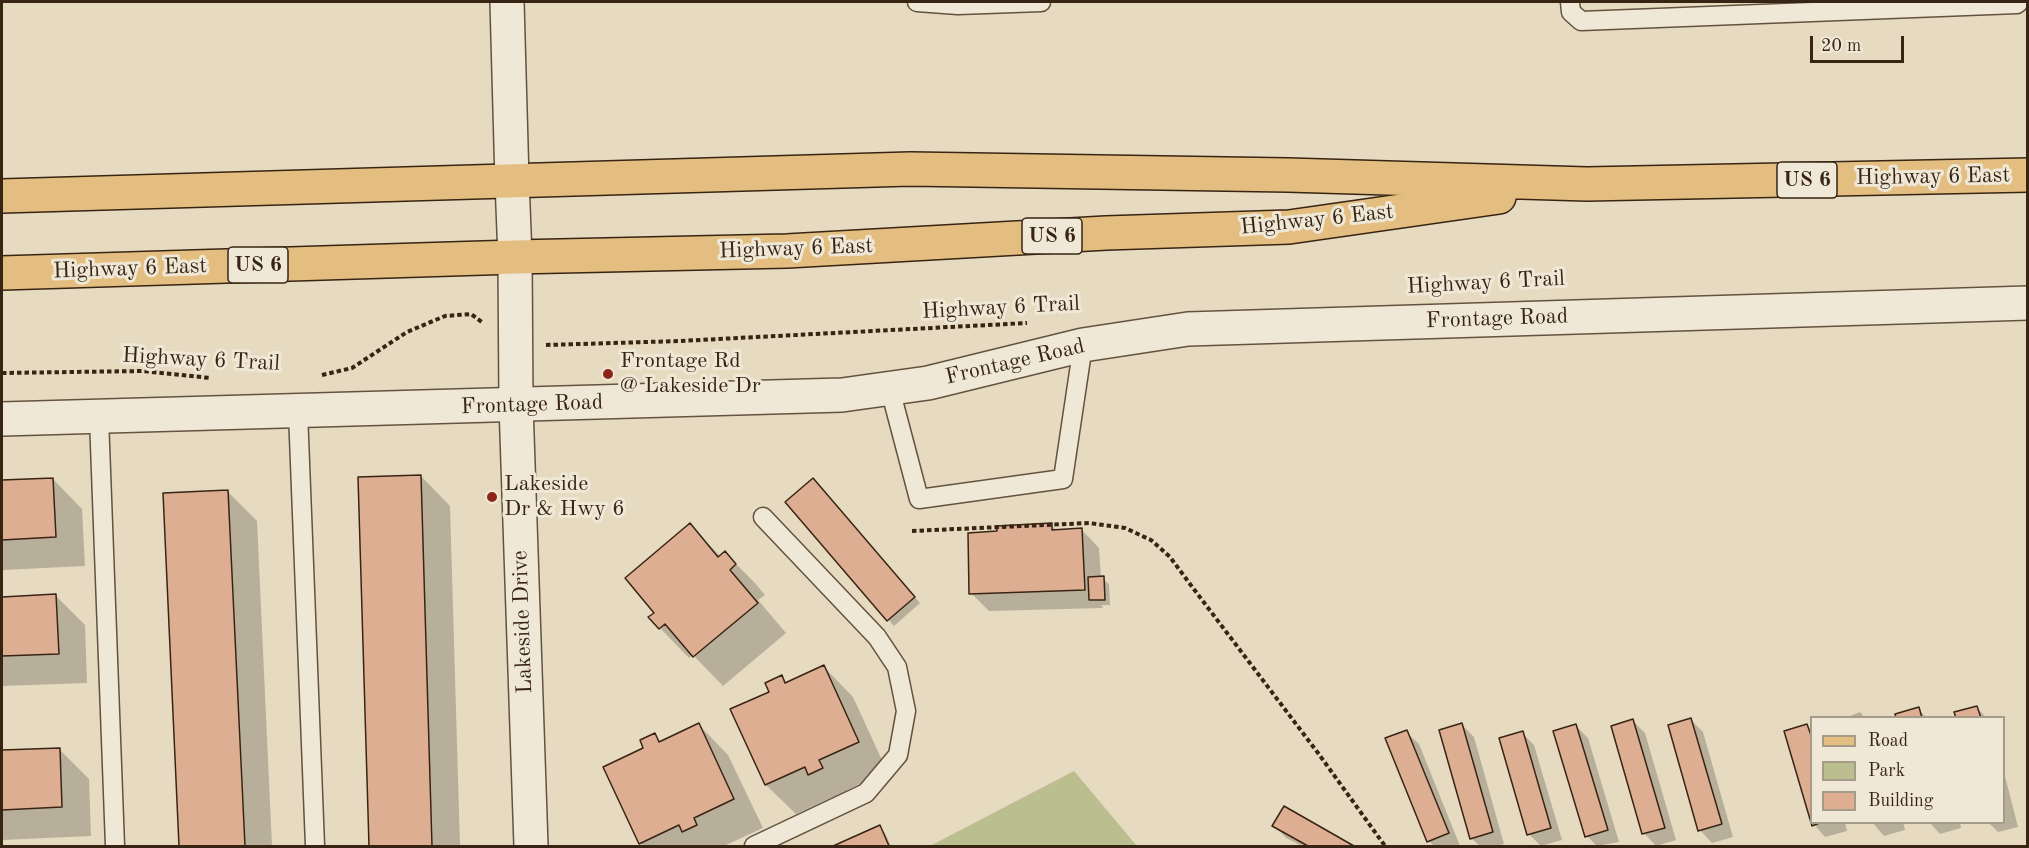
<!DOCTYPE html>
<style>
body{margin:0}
#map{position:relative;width:2029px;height:848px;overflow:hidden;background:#e6dbc1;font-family:"Old Standard TT",serif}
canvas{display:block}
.frame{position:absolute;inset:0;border:3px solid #382413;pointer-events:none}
.legend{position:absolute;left:1810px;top:716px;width:195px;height:108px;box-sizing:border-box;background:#efe8d7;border:2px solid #a69a89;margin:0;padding:8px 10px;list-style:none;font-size:18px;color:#382413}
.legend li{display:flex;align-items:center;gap:12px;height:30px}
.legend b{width:30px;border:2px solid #a69a89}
.scale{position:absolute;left:1810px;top:36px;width:94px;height:27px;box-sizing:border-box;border:3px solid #382413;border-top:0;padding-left:8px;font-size:18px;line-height:21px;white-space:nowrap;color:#382413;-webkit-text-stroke:4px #efe8d7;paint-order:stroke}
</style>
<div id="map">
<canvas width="2029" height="848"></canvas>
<div class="frame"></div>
<ul class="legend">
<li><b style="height:8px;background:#e3be80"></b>Road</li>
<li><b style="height:16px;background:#bbbe8f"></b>Park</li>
<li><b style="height:16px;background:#deae93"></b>Building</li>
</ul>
<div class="scale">20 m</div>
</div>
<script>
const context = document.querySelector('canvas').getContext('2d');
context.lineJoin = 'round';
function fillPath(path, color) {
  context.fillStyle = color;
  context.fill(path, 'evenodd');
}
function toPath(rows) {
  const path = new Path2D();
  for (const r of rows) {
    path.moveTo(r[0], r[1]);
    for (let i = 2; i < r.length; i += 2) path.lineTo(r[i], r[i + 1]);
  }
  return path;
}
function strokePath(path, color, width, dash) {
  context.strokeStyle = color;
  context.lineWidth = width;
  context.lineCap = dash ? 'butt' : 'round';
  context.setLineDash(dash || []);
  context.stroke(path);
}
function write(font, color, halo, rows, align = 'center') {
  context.font = font + ' "Old Standard TT",serif';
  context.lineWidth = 6;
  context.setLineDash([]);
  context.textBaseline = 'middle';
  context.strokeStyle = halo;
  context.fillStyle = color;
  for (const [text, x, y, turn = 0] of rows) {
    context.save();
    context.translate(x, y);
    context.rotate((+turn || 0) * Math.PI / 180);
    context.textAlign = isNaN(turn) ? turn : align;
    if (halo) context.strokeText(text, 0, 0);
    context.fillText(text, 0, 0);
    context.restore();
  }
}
fillPath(toPath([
 [1074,771,1137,846,930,846]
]), '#bbbe8f');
fillPath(toPath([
 [421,476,450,506,460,846,370,846,360,479],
 [53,479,82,509,85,566,2,570,2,482],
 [819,486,920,603,894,626,787,503],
 [228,492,257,521,272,846,181,846,164,495],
 [690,525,721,557,725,553,754,582,765,595,758,600,786,633,723,686,693,655,689,658,660,628,656,613],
 [1051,525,1057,531,1082,530,1099,548,1101,578,1109,584,1110,605,1102,605,1103,608,989,611,971,593],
 [56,596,85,625,87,683,2,686,2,598],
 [824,667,853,697,887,771,847,790,851,798,839,804,833,797,796,814,766,785,732,710,771,692,781,677,788,684],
 [1977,708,1987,718,1957,718],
 [1918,709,1927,718,1898,718],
 [1860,712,1865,718,1845,718],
 [1691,720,1703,732,1733,837,1712,843,1700,830],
 [1633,721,1645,733,1676,840,1656,846,1644,833],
 [699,725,728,755,763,828,724,846,644,846,640,843,645,748,654,735,662,743],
 [1462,725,1474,737,1504,844,1497,846,1480,846,1471,838],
 [1576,726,1588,738,1619,842,1597,846,1587,836],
 [1406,732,1419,744,1460,846,1434,846,1429,841],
 [1522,733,1534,745,1562,840,1541,846,1529,834],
 [59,749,89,779,91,836,2,840,2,752],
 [2004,772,2018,827,1998,832,1988,822,2004,822],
 [1284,808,1351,846,1302,846,1286,838,1274,825],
 [1812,822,1845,822,1847,831,1825,837],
 [1872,822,1903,822,1905,830,1884,836],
 [1929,822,1960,822,1961,828,1940,834],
 [879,827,885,833,891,846,837,846]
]), '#0003');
const building = toPath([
 [421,475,432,846,369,846,358,477,421,475],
 [53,478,56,537,2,540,2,480,53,478],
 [813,478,915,597,887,621,785,502,813,478],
 [228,490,245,846,179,846,163,493,228,490],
 [690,523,718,557,725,551,736,564,730,570,758,603,693,657,665,624,659,629,648,617,654,613,625,578,690,523],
 [1052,523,1052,530,1082,528,1085,590,969,594,968,533,997,531,996,526,1052,523],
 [1104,576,1105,600,1089,600,1088,577,1104,576],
 [56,594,59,654,2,656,2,597,56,594],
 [824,665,859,742,819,760,823,768,808,775,805,767,765,785,730,709,769,692,765,683,782,675,785,683,824,665],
 [1977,706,1981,718,1956,718,1954,712,1977,706],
 [1919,707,1922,718,1896,718,1895,714,1919,707],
 [1691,718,1722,824,1698,831,1668,725,1691,718],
 [1633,719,1665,828,1642,834,1611,726,1633,719],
 [699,723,734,799,694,818,697,825,682,832,679,825,639,844,603,767,643,748,640,740,655,733,659,742,699,723],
 [1462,723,1493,832,1470,839,1439,730,1462,723],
 [1576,724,1608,830,1585,837,1553,731,1576,724],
 [1807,724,1812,738,1812,822,1822,822,1812,826,1784,731,1807,724],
 [1407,730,1449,833,1427,842,1385,738,1407,730],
 [1523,731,1551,828,1527,835,1499,738,1523,731],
 [60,748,62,807,2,810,2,750,60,748],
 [1284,806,1354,846,1308,846,1272,826,1284,806],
 [880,825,889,846,833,846,880,825]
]);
fillPath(building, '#deae93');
strokePath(building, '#382413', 1.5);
const service = toPath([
 [917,2,958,5,1041,2],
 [1570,2,1571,12,1581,21,2017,4,2019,2],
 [890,389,919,499,1063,479,1083,345],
 [298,412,315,846],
 [99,418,115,846],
 [754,846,866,793,898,755,906,711,897,667,877,637,763,517]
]);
const minor = toPath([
 [507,2,512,181],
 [2,419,842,395,928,383,1083,345,1188,329,2028,303]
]);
const tertiary = toPath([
 [512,181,515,257,516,405,531,846]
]);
const primary = toPath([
 [2,196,910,169,1288,175,1587,184,2028,175],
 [2,273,515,257,787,251,1106,233,1289,227,1499,197]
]);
strokePath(service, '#64523e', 21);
strokePath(minor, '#64523e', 36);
strokePath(tertiary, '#64523e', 36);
strokePath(primary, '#382413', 36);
strokePath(toPath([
 [546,345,680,341,1027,323],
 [2,373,143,371,210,378],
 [322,375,352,368,407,332,445,316,471,314,483,323],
 [912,531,1089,523,1125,528,1151,540,1170,557,1193,588,1318,753,1385,846]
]), '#382413', 4, [4.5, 3]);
strokePath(service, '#efe8d7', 18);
strokePath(minor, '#efe8d7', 33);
strokePath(tertiary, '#efe8d7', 33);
strokePath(primary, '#e3be80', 33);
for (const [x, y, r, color] of [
 [608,374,6,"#8f2418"],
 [492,497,6,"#8f2418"]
]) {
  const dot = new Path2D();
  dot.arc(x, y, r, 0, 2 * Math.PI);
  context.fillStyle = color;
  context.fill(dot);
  strokePath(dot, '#efe8d7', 2);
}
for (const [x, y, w] of [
 [1807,180,60],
 [1052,236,60],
 [258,265,60]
]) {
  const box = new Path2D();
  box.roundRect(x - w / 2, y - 18, w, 36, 4.5);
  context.fillStyle = '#efe8d7';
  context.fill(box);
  strokePath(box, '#382413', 1.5);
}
write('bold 21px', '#382413', null, [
 ["US 6",1807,180],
 ["US 6",1052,236],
 ["US 6",258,265]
]);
write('22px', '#382413', '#efe8d7', [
 ["Highway 6 East",1933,177,-1],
 ["Highway 6 East",1317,220,-6],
 ["Highway 6 East",796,249,-2],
 ["Highway 6 East",130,269,-2],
 ["Highway 6 Trail",1486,283,-3],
 ["Highway 6 Trail",1001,308,-3],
 ["Frontage Road",1497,319,-2],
 ["Highway 6 Trail",201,360,3],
 ["Frontage Road",1015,362,-13],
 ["Frontage Road",532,405,-2],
 ["Lakeside Drive",523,622,-92]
]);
write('22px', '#382413', '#efe8d7', [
 ["Frontage Rd",620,361],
 ["@ Lakeside Dr",620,386],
 ["Lakeside",504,484],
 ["Dr & Hwy 6",504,509]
], 'left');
</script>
